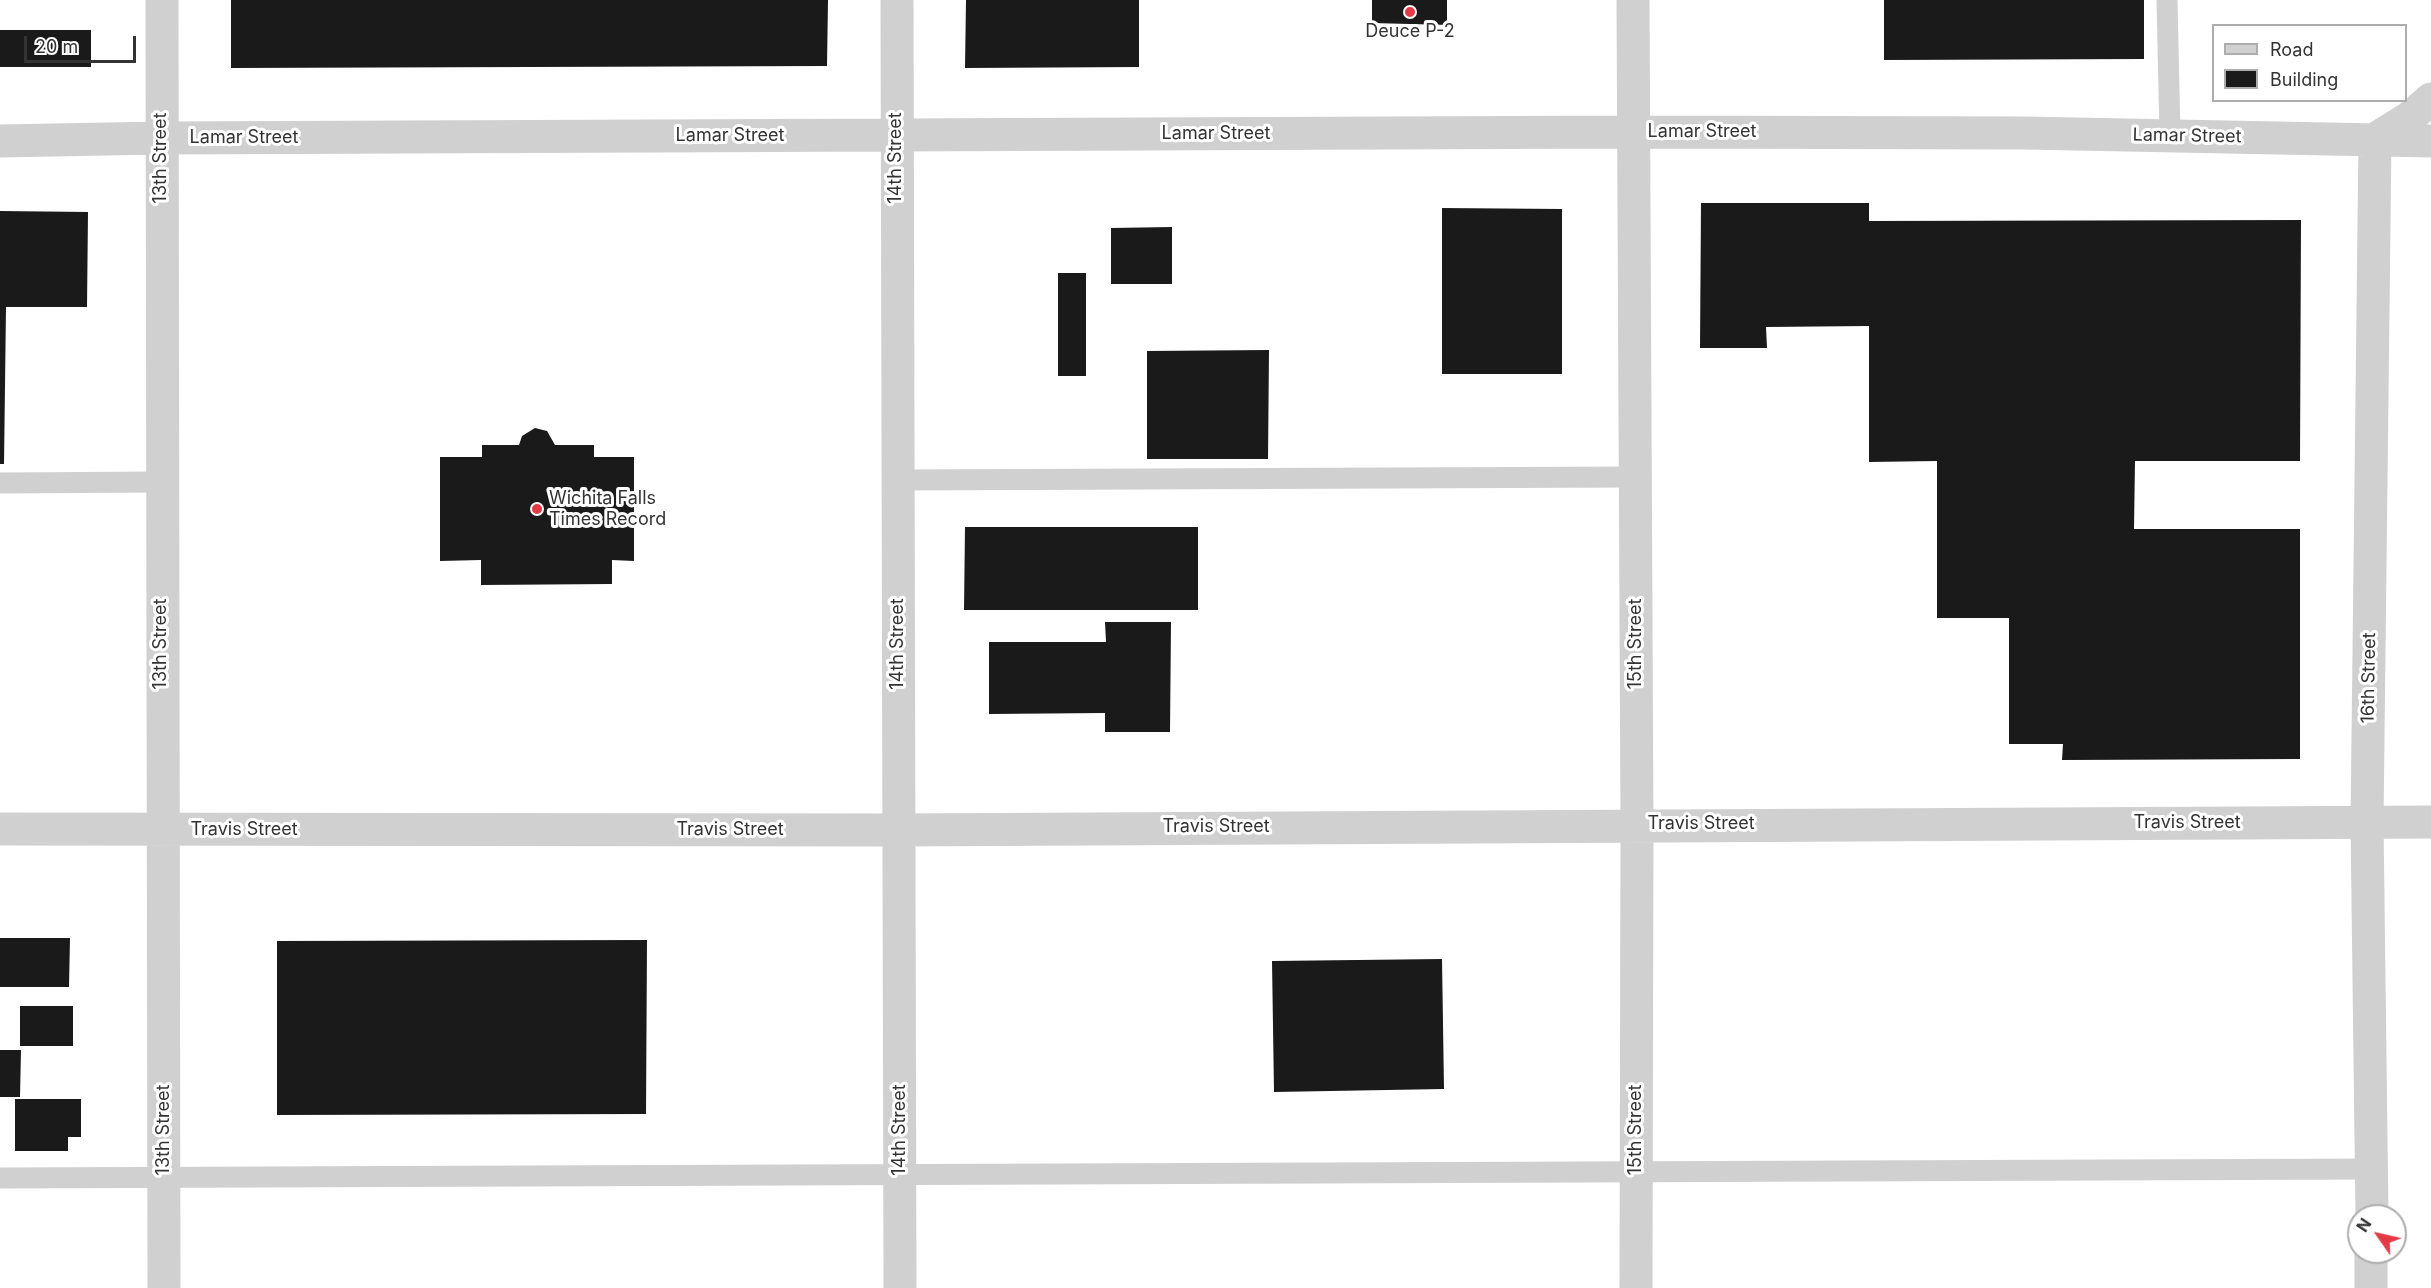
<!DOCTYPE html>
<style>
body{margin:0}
#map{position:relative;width:2431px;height:1288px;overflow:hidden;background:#fff;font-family:Inter,sans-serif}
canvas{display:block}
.legend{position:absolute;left:2212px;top:24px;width:195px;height:78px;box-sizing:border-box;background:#fff;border:2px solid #adadad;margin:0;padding:8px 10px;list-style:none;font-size:18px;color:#333}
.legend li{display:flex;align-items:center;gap:12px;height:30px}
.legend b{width:30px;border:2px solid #adadad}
.north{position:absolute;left:2347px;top:1204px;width:60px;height:60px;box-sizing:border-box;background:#fff;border:2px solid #adadad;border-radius:50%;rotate:304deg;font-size:16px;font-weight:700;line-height:24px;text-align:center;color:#333}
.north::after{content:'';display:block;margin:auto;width:21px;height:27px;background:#e63946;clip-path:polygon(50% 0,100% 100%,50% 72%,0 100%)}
.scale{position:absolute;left:24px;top:36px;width:112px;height:27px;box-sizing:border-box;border:3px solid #333;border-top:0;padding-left:8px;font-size:18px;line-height:21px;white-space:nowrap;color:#333;-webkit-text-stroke:4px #fff;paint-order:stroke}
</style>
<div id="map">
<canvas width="2431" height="1288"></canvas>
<ul class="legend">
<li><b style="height:8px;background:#d0d0d0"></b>Road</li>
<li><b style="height:16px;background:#1a1a1a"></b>Building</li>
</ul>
<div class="north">N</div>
<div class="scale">20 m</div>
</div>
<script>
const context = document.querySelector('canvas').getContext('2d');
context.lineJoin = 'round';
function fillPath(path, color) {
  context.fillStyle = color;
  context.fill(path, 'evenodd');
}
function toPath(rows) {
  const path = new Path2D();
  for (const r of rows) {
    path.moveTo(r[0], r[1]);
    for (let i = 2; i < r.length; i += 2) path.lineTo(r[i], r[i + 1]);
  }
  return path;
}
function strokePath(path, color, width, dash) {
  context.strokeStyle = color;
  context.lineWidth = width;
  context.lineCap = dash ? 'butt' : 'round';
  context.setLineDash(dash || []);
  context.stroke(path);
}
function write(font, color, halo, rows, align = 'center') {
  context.font = font + ' Inter,sans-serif';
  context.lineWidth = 6;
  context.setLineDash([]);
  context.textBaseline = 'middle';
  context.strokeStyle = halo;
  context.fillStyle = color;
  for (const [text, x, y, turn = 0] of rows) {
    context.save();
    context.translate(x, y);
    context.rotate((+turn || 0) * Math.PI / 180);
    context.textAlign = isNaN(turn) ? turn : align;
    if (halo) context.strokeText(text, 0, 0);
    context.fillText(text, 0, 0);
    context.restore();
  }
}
fillPath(toPath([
 [231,0,828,0,827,66,231,68],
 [966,0,1139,0,1139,67,965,68],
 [1372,0,1447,0,1447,25,1372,23],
 [1884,0,2144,0,2144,59,1884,60],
 [0,30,91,30,91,67,0,67],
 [1701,203,1869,203,1869,221,2301,220,2300,461,2135,461,2134,529,2300,529,2300,759,2062,760,2063,744,2009,744,2009,618,1937,618,1937,461,1869,462,1869,326,1766,327,1767,348,1700,348],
 [1442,208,1562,209,1562,374,1442,374],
 [0,211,88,212,87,307,6,307,4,464,0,464],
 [1172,227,1172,284,1111,284,1111,228],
 [1058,273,1086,273,1086,376,1058,376],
 [1269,350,1268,459,1147,459,1147,351],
 [535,428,547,431,555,445,594,445,594,457,634,457,634,561,612,560,612,584,481,585,481,560,440,561,440,457,482,457,482,445,519,445,522,436],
 [965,527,1198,527,1198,610,964,610],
 [1105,622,1171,622,1170,732,1105,732,1105,713,989,714,989,642,1106,642],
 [0,938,70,938,69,987,0,987],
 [647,940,646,1114,277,1115,277,941],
 [1442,959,1444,1089,1274,1092,1272,961],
 [20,1006,73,1006,73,1046,20,1046],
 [0,1050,21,1050,20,1097,0,1097],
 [15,1099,81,1099,81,1137,68,1137,68,1151,15,1151]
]), '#1a1a1a');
strokePath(toPath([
 [2167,0,2170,135],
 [898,480,1636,477],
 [0,483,161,482],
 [0,1178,2372,1169]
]), '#d0d0d0', 21);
strokePath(toPath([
 [162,0,164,1288],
 [897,0,900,1288],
 [1633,0,1637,824,1636,1288],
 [0,141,161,138,1632,132,2024,133,2431,141],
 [0,829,899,830,2431,822],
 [2372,1216,2367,822,2375,139,2409,118,2431,99],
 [2371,1288,2371,1252]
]), '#d0d0d0', 33);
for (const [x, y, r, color] of [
 [1410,12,6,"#e63946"],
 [537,509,6,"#e63946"]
]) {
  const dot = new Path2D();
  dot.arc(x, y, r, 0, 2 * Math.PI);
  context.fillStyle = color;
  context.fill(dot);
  strokePath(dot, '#fff', 2);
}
write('18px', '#333', '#fff', [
 ["Deuce P-2",1410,32],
 ["Wichita Falls",549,499,"left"],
 ["Times Record",549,520,"left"]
]);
write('18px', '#333', '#fff', [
 ["Lamar Street",1702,132],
 ["Lamar Street",1216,134],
 ["Lamar Street",730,136],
 ["Lamar Street",2187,136,1],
 ["Lamar Street",244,138],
 ["13th Street",161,158,-90],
 ["14th Street",896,158,-90],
 ["13th Street",161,644,-90],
 ["14th Street",898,644,-90],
 ["15th Street",1636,644,-90],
 ["16th Street",2369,678,-89],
 ["Travis Street",2187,823],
 ["Travis Street",1701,824],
 ["Travis Street",1216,827],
 ["Travis Street",244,830],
 ["Travis Street",730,830],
 ["13th Street",164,1130,-90],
 ["14th Street",900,1130,-90],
 ["15th Street",1636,1130,-90]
]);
</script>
